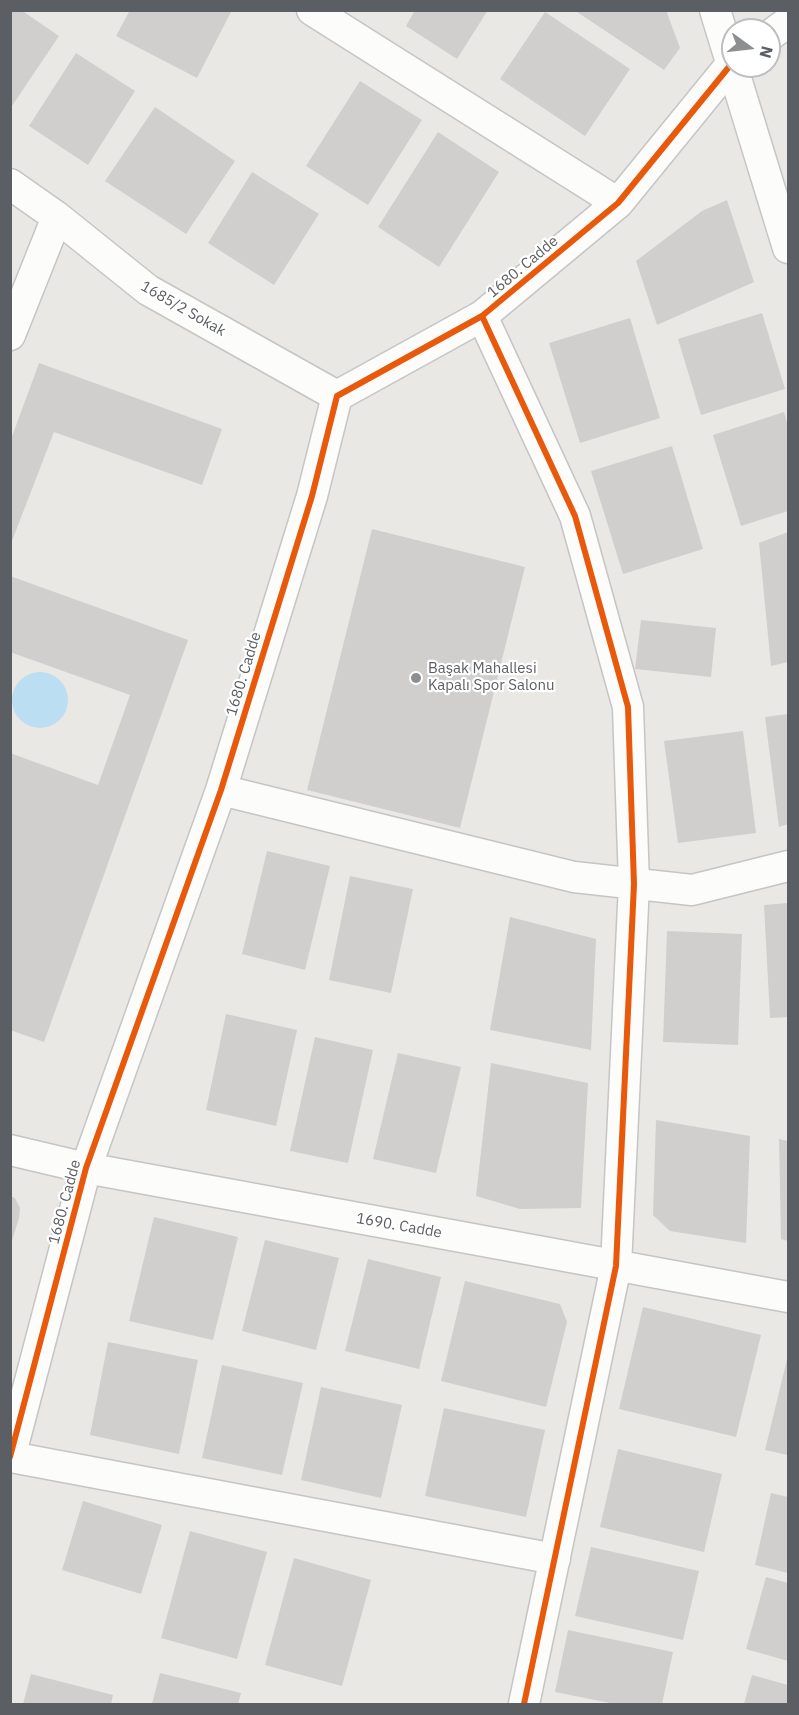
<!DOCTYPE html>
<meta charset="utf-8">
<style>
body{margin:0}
#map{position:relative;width:799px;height:1715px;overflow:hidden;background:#eae8e4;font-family:"IBM Plex Sans",sans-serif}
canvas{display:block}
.frame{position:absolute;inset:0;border:12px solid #5b5e62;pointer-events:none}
.north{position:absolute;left:721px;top:18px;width:60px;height:60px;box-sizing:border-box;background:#fff;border:2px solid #bdbfc0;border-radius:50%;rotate:105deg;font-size:16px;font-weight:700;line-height:24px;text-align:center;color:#5b5e62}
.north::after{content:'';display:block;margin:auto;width:21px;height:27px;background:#8d8e90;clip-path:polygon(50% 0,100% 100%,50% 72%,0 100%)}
</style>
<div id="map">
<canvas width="799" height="1715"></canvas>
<div class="frame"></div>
<div class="north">N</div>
</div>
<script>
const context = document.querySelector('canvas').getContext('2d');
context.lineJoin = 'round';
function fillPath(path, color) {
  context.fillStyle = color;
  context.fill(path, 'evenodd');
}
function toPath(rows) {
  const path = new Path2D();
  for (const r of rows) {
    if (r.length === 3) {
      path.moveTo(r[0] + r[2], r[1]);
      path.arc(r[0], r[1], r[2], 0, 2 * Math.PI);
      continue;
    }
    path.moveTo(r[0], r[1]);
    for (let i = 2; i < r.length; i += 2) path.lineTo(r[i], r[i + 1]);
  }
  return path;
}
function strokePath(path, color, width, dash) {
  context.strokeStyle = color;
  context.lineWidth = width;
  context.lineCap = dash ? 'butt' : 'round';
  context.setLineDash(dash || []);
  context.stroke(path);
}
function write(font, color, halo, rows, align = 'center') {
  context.font = font + ' "IBM Plex Sans",sans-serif';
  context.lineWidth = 4.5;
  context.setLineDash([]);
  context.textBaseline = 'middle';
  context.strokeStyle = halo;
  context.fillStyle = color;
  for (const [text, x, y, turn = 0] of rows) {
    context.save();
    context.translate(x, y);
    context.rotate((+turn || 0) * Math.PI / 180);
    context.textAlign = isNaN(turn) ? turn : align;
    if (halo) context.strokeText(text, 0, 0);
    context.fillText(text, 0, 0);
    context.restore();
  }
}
fillPath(toPath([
 [40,700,28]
]), '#bbdef2');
fillPath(toPath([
 [10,10,21,10,59,36,10,109],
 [130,10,232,10,197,78,116,36],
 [415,10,488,10,457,59,406,26],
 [574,10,666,10,680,48,664,70],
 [545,12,630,69,585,136,500,79],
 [76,53,135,91,88,165,29,126],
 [360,81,422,120,368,205,306,166],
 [155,107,235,161,186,234,105,181],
 [438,132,499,172,439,267,378,227],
 [252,172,319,214,274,285,208,243],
 [727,200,754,282,657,325,636,261,702,211],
 [762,313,785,389,701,415,678,339],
 [630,318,660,418,580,443,549,343],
 [39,363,222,429,202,485,54,432,10,546,10,442],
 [784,412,788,426,788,511,741,526,713,435],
 [672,446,703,549,623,574,591,471],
 [372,529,525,567,460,828,307,790],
 [788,532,788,662,771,666,759,543],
 [10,576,188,640,44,1042,10,1030,10,753,98,785,130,695,10,652],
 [641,620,716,628,711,677,635,669],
 [788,714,788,824,779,827,765,717],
 [743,731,756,833,678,843,664,741],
 [267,851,330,866,305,970,242,954],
 [350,876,413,889,391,993,329,980],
 [788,903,788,1017,770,1018,764,905],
 [510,917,596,939,591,1050,490,1030],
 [667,931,742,934,738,1045,663,1042],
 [226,1014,297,1030,276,1126,206,1110],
 [315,1037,373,1050,348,1163,290,1151],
 [398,1053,461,1067,436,1173,373,1159],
 [491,1063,588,1083,581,1208,520,1209,476,1196],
 [656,1120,750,1136,746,1243,670,1231,653,1215],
 [779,1139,788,1141,788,1241,781,1239],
 [10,1196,15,1198,20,1208,19,1218,11,1244],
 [154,1217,238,1237,213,1340,129,1321],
 [265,1240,339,1258,316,1350,242,1331],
 [368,1259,441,1277,419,1369,345,1351],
 [465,1281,560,1304,567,1322,546,1407,441,1381],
 [643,1307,761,1335,736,1437,619,1409],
 [108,1342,198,1360,179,1454,90,1435],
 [788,1355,788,1455,765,1450],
 [222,1365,303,1383,282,1475,202,1458],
 [321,1387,402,1405,381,1498,301,1480],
 [444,1408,545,1430,526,1517,425,1496],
 [618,1449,722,1474,704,1552,600,1527],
 [771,1493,788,1497,788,1573,755,1565],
 [83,1501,162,1525,141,1594,62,1570],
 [190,1531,267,1552,237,1659,161,1638],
 [591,1547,699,1571,683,1640,575,1616],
 [294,1558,371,1580,342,1686,265,1665],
 [766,1577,788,1583,788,1661,746,1649],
 [568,1630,673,1652,662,1704,615,1704,555,1692],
 [160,1673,241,1693,238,1704,152,1704],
 [31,1674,113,1695,111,1704,23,1704],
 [752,1675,788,1685,788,1704,744,1704]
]), '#d1cfce');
const minor = toPath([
 [312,10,618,203],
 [715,10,788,248],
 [769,36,788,22],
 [10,184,57,217,148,290,337,396],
 [482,316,575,516,628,707,634,884,616,1266,524,1704],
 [10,335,57,217],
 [221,790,574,877,692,890,788,866],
 [10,1150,86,1168,788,1297],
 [10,1457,86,1168,221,790,312,496,337,396,482,316,618,203,733,62],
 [11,1457,555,1559]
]);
strokePath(minor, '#c6c5c5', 33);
strokePath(minor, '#fcfcfb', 30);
strokePath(toPath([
 [482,316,575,516,628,707,634,884,616,1266,524,1704],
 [10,1457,86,1168,221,790,312,496,337,396,482,316,618,203,733,62]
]), '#e8590c', 6);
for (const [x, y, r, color] of [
 [416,678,6,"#8d8e90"]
]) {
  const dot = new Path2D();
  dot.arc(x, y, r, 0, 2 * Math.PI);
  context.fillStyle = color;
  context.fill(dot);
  strokePath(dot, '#fff', 2);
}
write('15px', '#5b5e62', '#fff', [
 ["1680. Cadde",523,267,-40],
 ["1685/2 Sokak",183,309,30],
 ["1680. Cadde",244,674,-73],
 ["1680. Cadde",65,1202,-75],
 ["1690. Cadde",399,1226,10]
]);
write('15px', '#5b5e62', '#fff', [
 ["Başak Mahallesi",428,669],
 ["Kapalı Spor Salonu",428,686]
], 'left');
</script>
